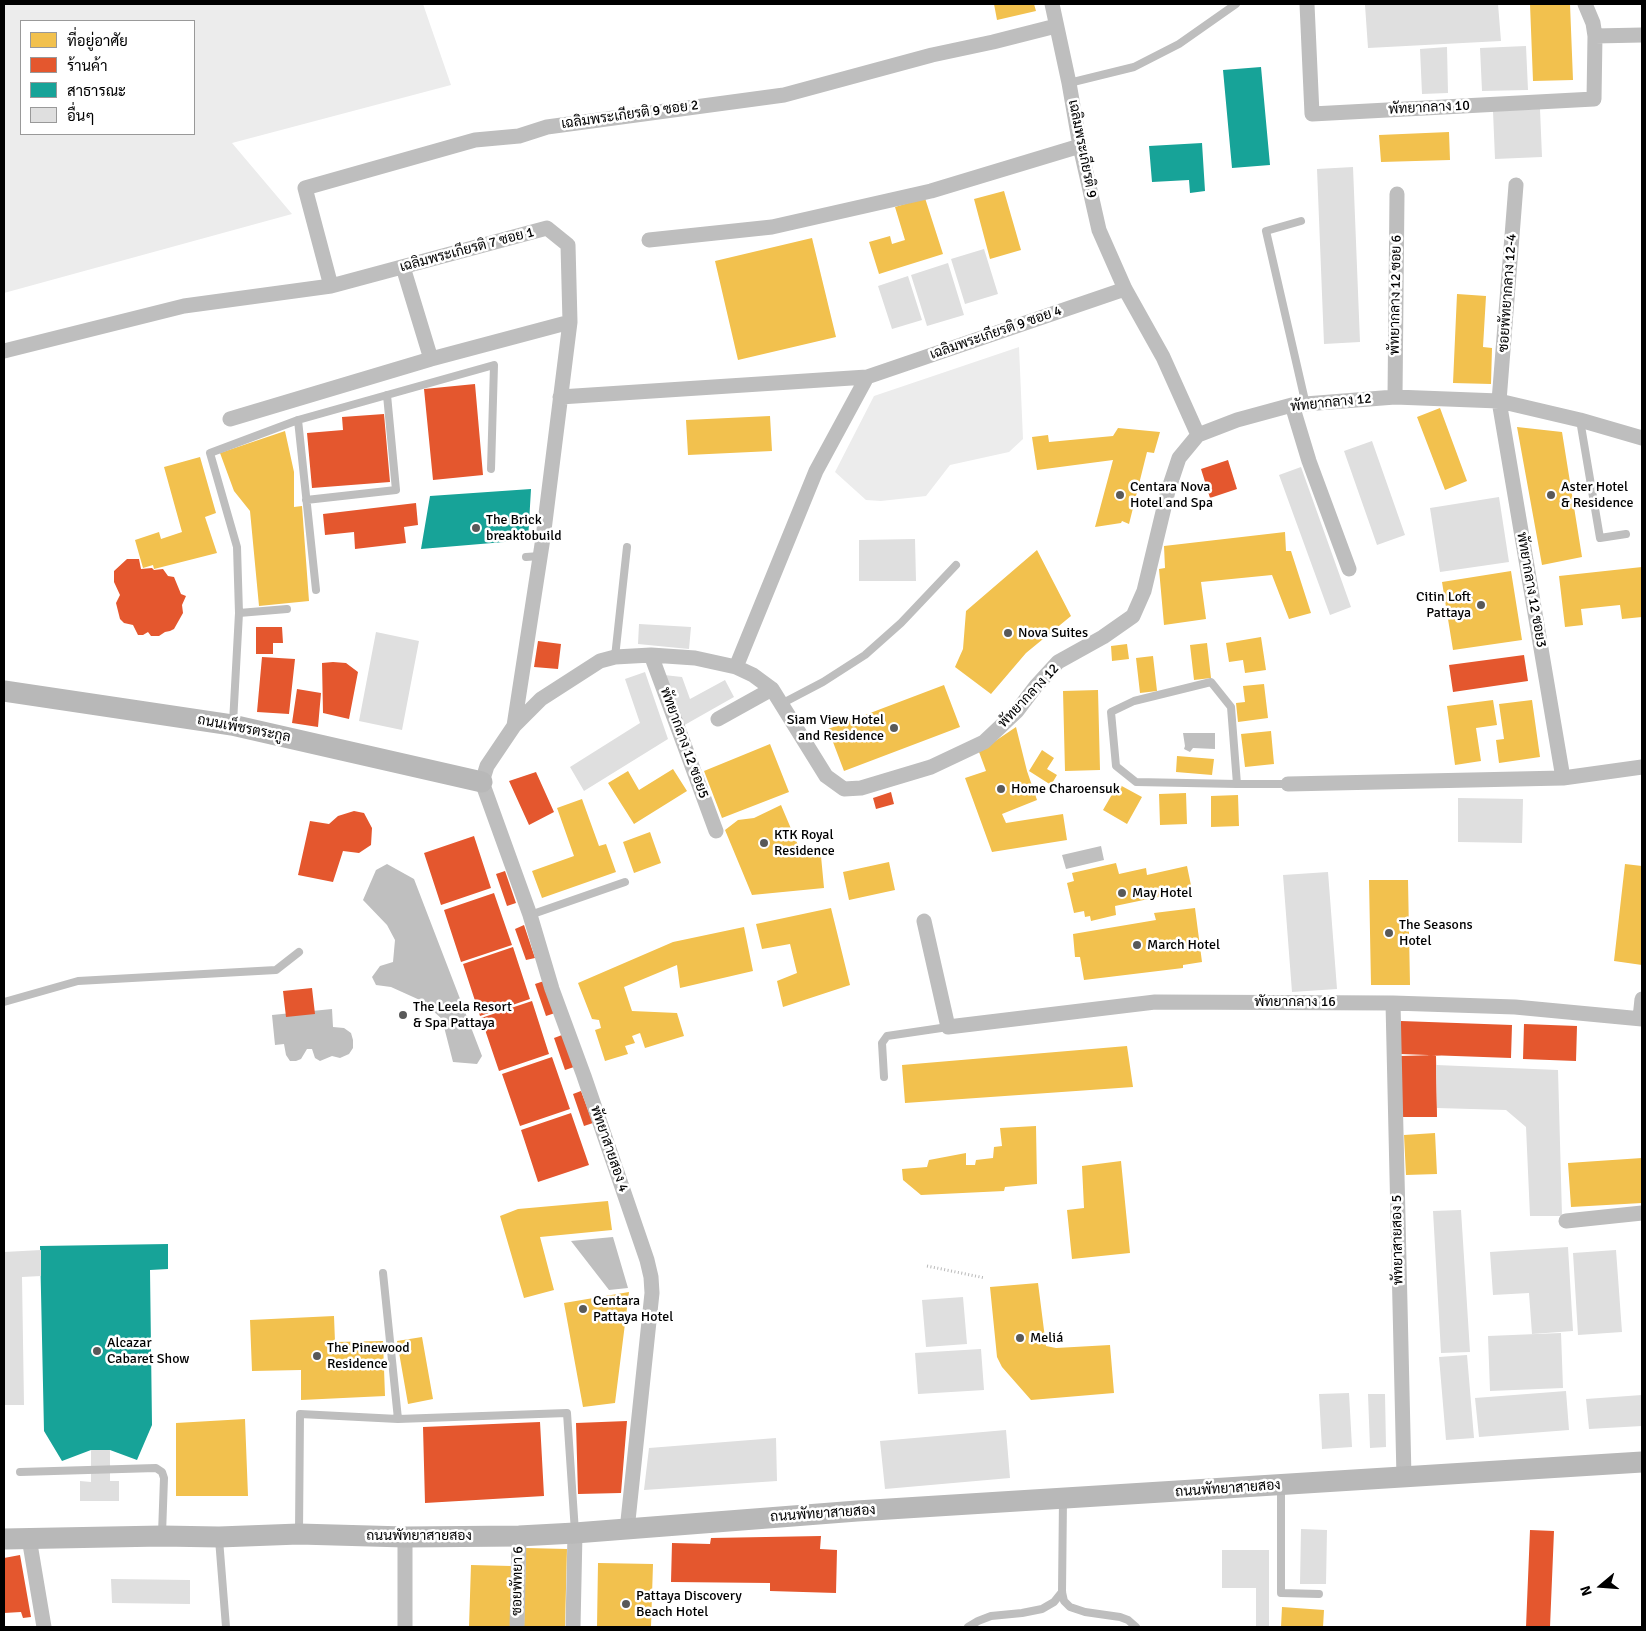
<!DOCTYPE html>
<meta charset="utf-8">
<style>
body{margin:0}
#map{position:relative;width:1646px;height:1631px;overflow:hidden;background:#fff;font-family:Signika,Sarabun,sans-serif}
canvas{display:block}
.frame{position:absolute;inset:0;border:5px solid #000;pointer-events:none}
.legend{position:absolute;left:20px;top:20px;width:175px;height:115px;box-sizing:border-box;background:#fff;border:1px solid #999;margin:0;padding:6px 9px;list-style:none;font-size:15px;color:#000}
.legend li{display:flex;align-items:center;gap:10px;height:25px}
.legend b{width:25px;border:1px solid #999}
.north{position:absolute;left:1576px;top:1561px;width:50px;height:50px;-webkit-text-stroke:4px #fff;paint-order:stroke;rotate:252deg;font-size:14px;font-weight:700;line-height:20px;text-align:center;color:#000}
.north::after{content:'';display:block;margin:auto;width:18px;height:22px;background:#000;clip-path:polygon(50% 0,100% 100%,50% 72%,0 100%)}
</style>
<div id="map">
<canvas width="1646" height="1631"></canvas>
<div class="frame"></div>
<ul class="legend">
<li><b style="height:14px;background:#f2c14e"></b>ที่อยู่อาศัย</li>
<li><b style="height:14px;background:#e4572e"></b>ร้านค้า</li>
<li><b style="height:14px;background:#17a398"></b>สาธารณะ</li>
<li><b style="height:14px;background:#dfdfdf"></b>อื่นๆ</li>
</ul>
<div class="north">N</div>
</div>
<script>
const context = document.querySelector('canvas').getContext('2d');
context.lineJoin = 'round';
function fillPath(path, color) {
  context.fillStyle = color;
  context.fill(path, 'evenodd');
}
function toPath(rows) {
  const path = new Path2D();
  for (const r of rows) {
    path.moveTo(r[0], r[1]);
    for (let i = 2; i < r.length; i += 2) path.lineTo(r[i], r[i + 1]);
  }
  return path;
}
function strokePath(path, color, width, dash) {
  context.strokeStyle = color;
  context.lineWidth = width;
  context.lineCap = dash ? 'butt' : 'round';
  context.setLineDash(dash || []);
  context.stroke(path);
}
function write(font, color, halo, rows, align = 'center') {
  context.font = font + ' Signika,Sarabun,sans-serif';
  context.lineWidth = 5;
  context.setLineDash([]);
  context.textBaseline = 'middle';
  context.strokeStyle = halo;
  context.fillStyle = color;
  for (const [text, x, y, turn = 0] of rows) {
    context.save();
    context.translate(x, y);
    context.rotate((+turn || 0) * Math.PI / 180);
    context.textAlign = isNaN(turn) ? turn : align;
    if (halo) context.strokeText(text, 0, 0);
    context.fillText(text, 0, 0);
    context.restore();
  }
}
fillPath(toPath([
 [4,4,423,4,451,85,232,143,292,214,4,293],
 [21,21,194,21,194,134,21,134],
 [1019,347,1023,439,1009,452,950,465,926,496,881,501,866,500,835,472,874,396]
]), '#ececec');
fillPath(toPath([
 [1183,733,1215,733,1215,749,1193,748,1190,752,1184,749,1185,746],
 [1101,846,1104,860,1066,869,1062,855],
 [387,864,414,879,482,1056,477,1064,453,1062,442,1019,422,1001,391,987,376,985,372,977,380,966,393,962,395,940,387,925,363,900,376,870],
 [332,1009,333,1027,344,1028,351,1033,353,1040,353,1048,349,1054,340,1058,332,1056,320,1061,315,1058,312,1049,307,1049,301,1059,296,1061,290,1061,286,1055,284,1044,275,1045,272,1015],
 [613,1237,628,1288,609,1290,571,1241]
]), '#bfbfbf');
fillPath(toPath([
 [994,4,1034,4,1036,11,997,20],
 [1530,4,1570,4,1573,80,1533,81],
 [1449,132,1450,160,1381,162,1379,135],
 [1004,191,1021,250,990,259,974,199],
 [925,198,943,254,879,274,869,242,890,236,892,244,905,240,895,207],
 [812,238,836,337,738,360,715,261],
 [1457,294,1486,296,1483,347,1492,348,1491,384,1453,383],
 [1440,408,1467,481,1445,490,1417,417],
 [770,416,772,451,688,455,686,420],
 [1517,427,1562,432,1582,557,1542,565],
 [1118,428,1160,432,1154,453,1147,452,1129,524,1122,521,1121,523,1095,527,1113,460,1037,470,1032,437,1048,435,1049,442,1113,436],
 [285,431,294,472,294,507,302,506,309,601,259,606,250,511,234,491,220,453],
 [200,457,216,513,205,517,217,553,154,569,153,565,143,568,135,540,159,532,161,539,182,532,164,467],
 [1285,532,1286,551,1291,551,1311,613,1289,619,1272,575,1201,582,1206,619,1164,625,1159,569,1165,568,1164,546],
 [1037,550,1071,616,1026,653,991,694,955,667,963,649,966,611],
 [1642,567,1642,617,1622,619,1620,605,1581,609,1583,625,1565,627,1559,576],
 [1511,571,1522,640,1453,650,1442,582],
 [1261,637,1266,670,1245,673,1243,660,1229,662,1226,643],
 [1207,643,1211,678,1194,680,1190,645],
 [1127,644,1129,659,1112,661,1111,646],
 [1153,656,1157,691,1140,693,1136,658],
 [1264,684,1268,718,1238,722,1236,703,1245,702,1243,686],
 [944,685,960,727,844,771,828,729],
 [1098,690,1100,770,1065,771,1063,691],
 [1493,700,1497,725,1476,728,1481,761,1455,765,1447,706],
 [1532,700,1540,757,1499,763,1496,740,1504,739,1499,704],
 [1016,727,1027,771,1037,800,1002,814,1006,823,1063,814,1067,840,992,852,965,778,986,771,979,752],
 [1271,731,1274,764,1245,767,1241,734],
 [770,744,789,792,722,818,704,771],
 [1042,750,1054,758,1047,769,1057,775,1051,785,1029,771],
 [1177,756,1214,759,1212,775,1176,772],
 [673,769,687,791,634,824,608,783,628,771,639,790],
 [1118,784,1142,797,1127,824,1103,810],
 [1186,793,1187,824,1160,825,1159,794],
 [1238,795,1239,826,1211,827,1211,796],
 [582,799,599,846,606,844,616,872,542,898,532,871,574,856,557,808],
 [781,805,803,857,821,856,824,888,752,895,725,830,738,820,754,818],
 [650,832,661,863,634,873,623,842],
 [889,862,895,890,849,900,843,872],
 [1116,863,1119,874,1146,868,1147,875,1187,866,1193,895,1183,897,1182,892,1115,906,1116,915,1091,921,1090,916,1085,917,1084,911,1074,913,1067,883,1074,881,1072,873],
 [1625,864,1642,866,1642,965,1614,961],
 [1369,880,1408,880,1410,985,1371,985],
 [831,908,850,985,783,1007,777,981,797,973,790,944,762,949,756,924],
 [1195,908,1202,962,1183,965,1183,968,1084,980,1080,957,1075,957,1073,934,1156,920,1154,913],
 [744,927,753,971,680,988,677,965,624,987,632,1011,677,1013,684,1036,645,1048,640,1033,632,1036,635,1043,625,1046,628,1054,605,1061,595,1030,601,1028,599,1020,592,1019,578,983,673,942],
 [1127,1046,1133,1087,905,1103,902,1065],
 [1036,1126,1037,1184,1005,1187,1004,1191,921,1195,903,1180,902,1169,927,1167,929,1160,966,1153,966,1165,975,1165,976,1160,993,1158,994,1147,1002,1146,1000,1128],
 [1435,1133,1437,1174,1406,1175,1404,1135],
 [1642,1158,1642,1203,1571,1207,1568,1163],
 [1121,1161,1130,1253,1072,1259,1067,1210,1084,1208,1082,1166],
 [608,1201,612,1230,540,1237,554,1290,524,1298,500,1216,518,1209],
 [1038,1283,1046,1346,1056,1348,1110,1345,1114,1393,1031,1400,1002,1367,997,1357,990,1287],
 [629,1292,615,1403,583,1407,564,1303],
 [334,1316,335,1342,383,1341,385,1396,301,1400,301,1370,252,1371,250,1320],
 [422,1337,433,1399,408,1404,397,1341],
 [245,1419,248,1496,176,1496,176,1423],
 [526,1548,567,1549,565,1627,524,1627],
 [598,1563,653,1564,651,1627,597,1627],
 [471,1565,511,1566,510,1627,469,1627],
 [1282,1607,1324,1610,1323,1627,1281,1627]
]), '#f2c14e');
fillPath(toPath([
 [475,384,483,475,433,480,424,389],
 [384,414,390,482,312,488,307,433,343,430,342,417],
 [1228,460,1237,489,1210,498,1201,469],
 [416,503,418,525,404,527,406,543,355,549,354,532,325,535,323,514],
 [127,559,139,559,141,569,152,568,154,570,163,569,168,576,174,577,181,594,186,596,182,605,183,613,174,629,170,631,165,632,159,636,151,636,148,632,143,635,138,635,133,625,124,623,120,619,116,603,120,595,114,582,114,571],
 [256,627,282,627,283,643,273,643,273,654,256,654],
 [538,641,561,644,558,669,534,667],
 [1524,655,1528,681,1453,692,1449,665],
 [262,657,295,659,289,714,257,712],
 [333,662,346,663,358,672,349,719,323,713,322,663],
 [297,689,321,693,318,727,292,723],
 [536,772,554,812,529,825,509,781],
 [891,792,894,804,876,809,873,798],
 [354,811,364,813,372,828,371,845,359,853,343,851,333,882,298,875,310,821,329,824,338,816],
 [474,836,491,888,441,905,424,853],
 [505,871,516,903,507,906,496,874],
 [494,893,512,945,461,962,444,910],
 [524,925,535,958,526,960,515,929],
 [513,947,530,999,480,1016,463,964],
 [544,981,555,1013,546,1016,535,984],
 [312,988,315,1014,286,1017,283,991],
 [532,1001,549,1054,499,1071,481,1018],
 [1401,1021,1512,1025,1511,1058,1400,1054],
 [1524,1024,1577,1026,1576,1061,1523,1059],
 [562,1035,574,1067,565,1070,554,1038],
 [1436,1055,1437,1117,1402,1117,1400,1056],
 [552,1057,570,1109,520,1126,502,1074],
 [581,1091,593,1123,584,1126,573,1094],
 [571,1113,589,1165,538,1182,521,1130],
 [627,1421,621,1493,578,1494,576,1423],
 [540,1422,544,1496,425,1503,423,1427],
 [1530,1530,1554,1531,1550,1627,1526,1627],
 [821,1536,820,1549,837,1550,836,1593,770,1591,770,1583,671,1582,672,1543,710,1544,711,1538],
 [20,1555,31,1617,23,1618,21,1612,4,1613,4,1558]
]), '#e4572e');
fillPath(toPath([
 [1261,67,1270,165,1232,168,1223,70],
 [1202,143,1205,191,1190,193,1189,180,1152,182,1149,146],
 [531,489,528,540,421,549,430,496],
 [168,1244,168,1269,150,1270,152,1425,137,1460,110,1450,91,1450,62,1461,44,1431,40,1246]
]), '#17a398');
fillPath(toPath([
 [1397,4,1498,4,1501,41,1368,48,1365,5],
 [1526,46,1528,90,1482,91,1480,48],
 [1447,47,1448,93,1422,94,1420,49],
 [1540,109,1542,157,1495,159,1493,111],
 [1353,167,1360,342,1324,344,1317,169],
 [984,249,998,294,965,304,951,259],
 [948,263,964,315,927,326,911,275],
 [908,276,922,320,892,329,878,286],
 [1372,441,1405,535,1377,545,1344,451],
 [1301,467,1351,607,1330,615,1279,475],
 [1499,497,1509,562,1440,572,1430,508],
 [915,539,916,581,859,581,859,540],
 [639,624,691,627,689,649,638,644],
 [376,632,419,641,402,730,359,721],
 [645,672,668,739,584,791,570,767,640,723,625,679],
 [664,675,682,677,690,699,725,680,734,697,681,727],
 [1458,798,1523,799,1522,843,1458,842],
 [1328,872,1337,989,1292,992,1283,875],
 [1436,1065,1558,1070,1562,1216,1530,1216,1526,1127,1506,1110,1437,1108],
 [1461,1210,1470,1352,1441,1353,1433,1211],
 [1568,1247,1573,1331,1532,1334,1529,1293,1493,1295,1490,1252],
 [41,1250,41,1276,22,1277,24,1405,4,1405,4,1252],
 [1616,1250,1622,1332,1578,1335,1573,1253],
 [963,1297,967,1344,926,1347,922,1300],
 [1561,1333,1563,1388,1490,1391,1488,1336],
 [981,1349,984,1390,918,1394,915,1353],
 [1467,1355,1474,1438,1446,1440,1439,1357],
 [1566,1391,1569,1430,1479,1437,1475,1398],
 [1349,1393,1352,1447,1322,1449,1319,1394],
 [1368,1394,1385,1394,1386,1447,1370,1448],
 [1642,1395,1642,1426,1589,1429,1586,1399],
 [1006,1430,1010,1478,885,1489,880,1441],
 [776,1438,777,1481,644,1490,649,1448],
 [91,1450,110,1450,110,1481,119,1481,119,1501,80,1501,80,1481,91,1482],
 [1301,1529,1327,1530,1326,1584,1300,1584],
 [1222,1550,1269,1550,1269,1627,1256,1627,1256,1588,1222,1588],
 [111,1579,190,1580,190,1604,112,1603]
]), '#dfdfdf');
strokePath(toPath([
 [927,1266,985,1278]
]), '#b9b9b9', 3, [1, 2.5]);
strokePath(toPath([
 [1069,83,1134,67,1179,44,1236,4],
 [1301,221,1266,231,1306,405],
 [298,420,316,590],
 [1580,420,1600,538,1626,534],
 [306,500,396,490,387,395],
 [526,557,540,556],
 [239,613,287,609],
 [615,657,627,547],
 [781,704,823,682,865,655,901,623,956,565],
 [233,723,239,613,237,547,210,453,298,420,494,365,491,469],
 [1237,784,1231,707,1211,682,1134,701,1111,712,1116,766,1136,782,1237,784,1288,784],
 [530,915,625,882],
 [4,1002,78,981,276,970,299,952],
 [884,1077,882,1043,887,1036,948,1027],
 [383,1273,398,1419],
 [20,1472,156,1468,162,1472,164,1478,162,1534],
 [1281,1485,1281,1593,1319,1594],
 [1063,1499,1062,1592,1064,1601,1070,1607,1085,1612,1120,1617,1128,1620,1136,1627],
 [299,1532,300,1414,398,1419,567,1413,575,1532],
 [219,1539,226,1627],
 [968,1627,978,1621,991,1616,1022,1613,1042,1609,1054,1602,1062,1592]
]), '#bebebe', 8);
strokePath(toPath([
 [1052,4,1069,83,1080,146,1099,230,1125,289,1163,357,1198,435],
 [1307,4,1312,114,1594,99,1595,36,1593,23,1585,4],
 [1595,36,1642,35],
 [1516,185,1499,401,1563,778],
 [649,240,772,227,931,191,1080,146],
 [403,267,431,359],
 [331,286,305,188,475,140,519,136,547,127,784,95,932,55,993,42,1056,26],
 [4,351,184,306,331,286,547,228,568,245,570,322,543,538,514,726],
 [560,397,867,377,1125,289],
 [1395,397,1397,194],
 [1292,405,1309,461,1349,569],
 [230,419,431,359,570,322],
 [651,655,716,831],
 [736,667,816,471,867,377],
 [718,719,772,689],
 [1288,784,1563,778,1642,767],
 [924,921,948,1027,1155,1002,1393,1003,1515,1007,1642,1019],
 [1393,1003,1404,1477],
 [1640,1018,1642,999],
 [1566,1221,1642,1213],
 [627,1530,652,1293,651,1277,647,1260,584,1076,552,989,530,915,482,782,487,766,514,726,541,699,600,661,615,657,651,655,695,658,736,667,753,675,772,689,826,776,844,789,861,788,931,767,984,742,1017,711,1036,686,1058,662,1103,637,1133,616,1144,591,1168,491,1179,458,1198,435,1237,420,1292,405,1395,397,1499,401,1580,420,1642,438],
 [29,1538,44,1627],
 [405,1627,405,1537],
 [517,1627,519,1536],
 [573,1627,575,1533]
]), '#bebebe', 15);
strokePath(toPath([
 [4,691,232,725,482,782],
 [4,1539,162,1536,219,1537,299,1534,405,1537,519,1536,575,1533,857,1511,1642,1462]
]), '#b8b8b8', 21);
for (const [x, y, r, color] of [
 [1120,495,5,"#595959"],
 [1551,495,5,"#595959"],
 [476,528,5,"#595959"],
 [1481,605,5,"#595959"],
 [1008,633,5,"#595959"],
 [894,728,5,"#595959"],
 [1001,789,5,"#595959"],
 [764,843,5,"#595959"],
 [1122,893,5,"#595959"],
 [1389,933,5,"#595959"],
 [1137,945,5,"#595959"],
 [403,1015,5,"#595959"],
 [583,1309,5,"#595959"],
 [1020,1338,5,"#595959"],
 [97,1351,5,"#595959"],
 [317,1356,5,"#595959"],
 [626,1604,5,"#595959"]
]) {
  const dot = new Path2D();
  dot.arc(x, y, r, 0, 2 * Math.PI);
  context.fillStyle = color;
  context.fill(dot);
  strokePath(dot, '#fff', 2);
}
write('14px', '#000', '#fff', [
 ["พัทยากลาง 10",1429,108,-3],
 ["เฉลิมพระเกียรติ 9 ซอย 2",630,115,-8],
 ["เฉลิมพระเกียรติ 9",1082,149,79],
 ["เฉลิมพระเกียรติ 7 ซอย 1",467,250,-15],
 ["ซอยพัทยากลาง 12-4",1508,293,-86],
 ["พัทยากลาง 12 ซอย 6",1396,295,-89],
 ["เฉลิมพระเกียรติ 9 ซอย 4",996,333,-19],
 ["พัทยากลาง 12",1331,403,-6],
 ["พัทยากลาง 12 ซอย3",1531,590,80],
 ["พัทยากลาง 12",1029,696,-47],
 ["ถนนเพ็ชรตระกูล",244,729,11],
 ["พัทยากลาง 12 ซอย5",684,743,70],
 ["พัทยากลาง 16",1295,1002],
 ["พัทยาสายสอง 4",609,1149,71],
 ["พัทยาสายสอง 5",1398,1240,-91],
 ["ถนนพัทยาสายสอง",1228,1489,-4],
 ["ถนนพัทยาสายสอง",823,1514,-4],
 ["ถนนพัทยาสายสอง",419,1536],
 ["ซอยพัทยา 6",518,1581,-89]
]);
write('14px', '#000', '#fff', [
 ["Centara Nova",1130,487],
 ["Hotel and Spa",1130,503],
 ["Aster Hotel",1561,487],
 ["& Residence",1561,503],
 ["The Brick",486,520],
 ["breaktobuild",486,536],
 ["Citin Loft",1471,597,"right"],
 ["Pattaya",1471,613,"right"],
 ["Nova Suites",1018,633],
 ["Siam View Hotel",884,720,"right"],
 ["and Residence",884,736,"right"],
 ["Home Charoensuk",1011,789],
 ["KTK Royal",774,835],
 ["Residence",774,851],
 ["May Hotel",1132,893],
 ["The Seasons",1399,925],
 ["Hotel",1399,941],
 ["March Hotel",1147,945],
 ["The Leela Resort",413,1007],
 ["& Spa Pattaya",413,1023],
 ["Centara",593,1301],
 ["Pattaya Hotel",593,1317],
 ["Meliá",1030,1338],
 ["Alcazar",107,1343],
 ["Cabaret Show",107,1359],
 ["The Pinewood",327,1348],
 ["Residence",327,1364],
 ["Pattaya Discovery",636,1596],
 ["Beach Hotel",636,1612]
], 'left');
</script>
